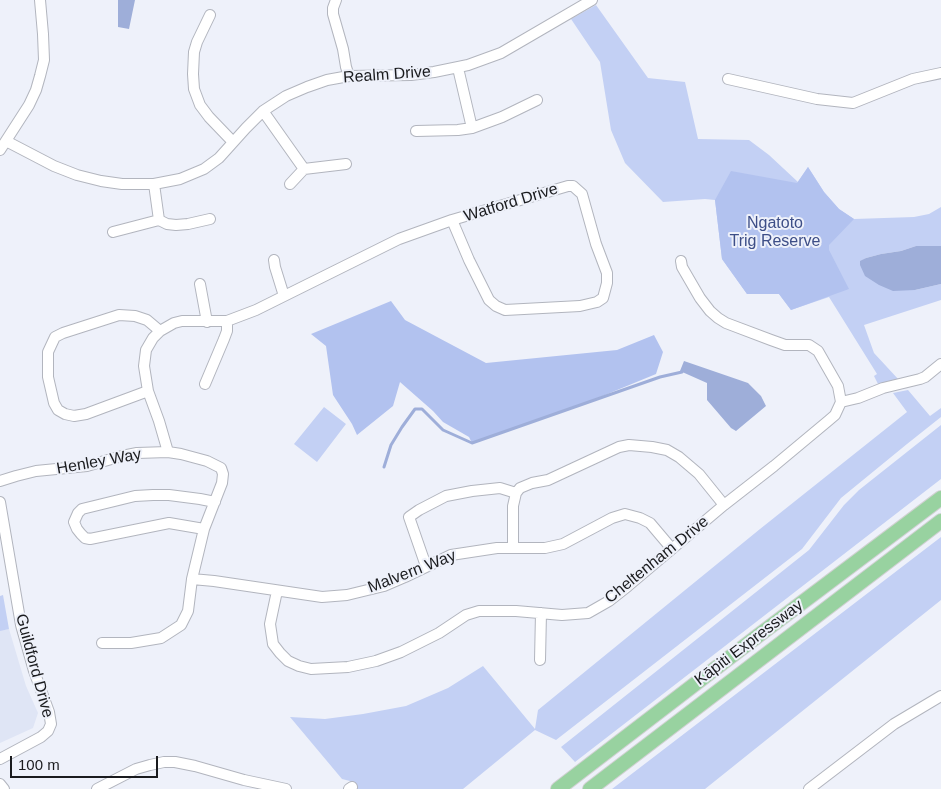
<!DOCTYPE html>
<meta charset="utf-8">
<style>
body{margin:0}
#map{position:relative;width:941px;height:789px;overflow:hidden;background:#eef1fa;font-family:Arial,sans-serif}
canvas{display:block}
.scale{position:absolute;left:10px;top:756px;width:148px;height:22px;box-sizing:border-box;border:2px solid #1a1b1e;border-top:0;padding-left:6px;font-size:15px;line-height:18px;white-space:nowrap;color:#1a1b1e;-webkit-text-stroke:4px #eef1fa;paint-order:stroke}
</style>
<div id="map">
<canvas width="941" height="789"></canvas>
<div class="scale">100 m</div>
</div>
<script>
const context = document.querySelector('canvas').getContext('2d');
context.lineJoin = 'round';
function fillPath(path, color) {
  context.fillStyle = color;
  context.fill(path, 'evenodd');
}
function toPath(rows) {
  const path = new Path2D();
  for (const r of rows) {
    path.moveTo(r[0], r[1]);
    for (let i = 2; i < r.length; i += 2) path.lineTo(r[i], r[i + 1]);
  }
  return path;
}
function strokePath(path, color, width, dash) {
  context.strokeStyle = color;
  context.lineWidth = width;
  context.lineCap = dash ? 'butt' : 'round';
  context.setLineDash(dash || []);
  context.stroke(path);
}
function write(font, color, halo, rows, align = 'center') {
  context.font = font + ' Arial,sans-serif';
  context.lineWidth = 4;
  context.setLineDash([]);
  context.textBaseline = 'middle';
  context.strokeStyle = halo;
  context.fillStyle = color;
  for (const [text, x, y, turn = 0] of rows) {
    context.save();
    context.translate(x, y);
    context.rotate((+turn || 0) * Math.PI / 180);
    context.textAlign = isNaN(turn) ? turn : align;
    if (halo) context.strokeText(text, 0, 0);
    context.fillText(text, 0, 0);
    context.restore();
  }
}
fillPath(toPath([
 [9,629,26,686,38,713,33,728,0,743,0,630]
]), '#dfe5f5');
fillPath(toPath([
 [596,5,648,78,685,82,698,139,749,140,769,155,798,182,808,167,824,192,839,209,854,219,914,217,929,214,941,207,941,246,916,246,901,251,881,254,866,258,860,262,915,290,941,284,941,300,864,325,874,353,899,380,878,384,874,376,877,374,829,297,791,310,779,294,747,294,722,259,715,200,705,199,663,202,625,163,611,130,600,62,571,19],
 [908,390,930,416,941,408,941,417,907,444,841,498,802,549,556,740,535,730,463,789,354,789,350,781,342,779,290,717,325,719,363,714,406,706,448,688,483,666,535,729,538,710,760,529,907,412,893,393],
 [324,407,346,424,317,462,294,444],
 [941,425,941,479,575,762,561,747,809,550,844,505,859,490],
 [941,537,941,600,705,789,612,789],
 [3,595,9,629,0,631,0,596]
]), '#c3d0f4');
fillPath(toPath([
 [808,167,824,192,839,209,854,219,829,245,829,250,849,289,791,310,779,294,747,294,722,259,715,200,731,171,797,183],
 [391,301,405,320,486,363,617,350,654,335,663,352,656,374,571,409,472,443,469,437,443,422,433,411,400,382,393,406,357,435,352,424,333,395,326,346,311,334]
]), '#b2c2ef');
fillPath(toPath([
 [118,0,135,0,129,29,118,27],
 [916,246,941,246,941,284,915,290,893,291,879,285,865,276,860,265,860,261,866,258,881,254,901,251],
 [684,361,748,383,761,396,766,406,736,431,731,428,707,400,707,383,680,371]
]), '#9eaed9');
strokePath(toPath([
 [384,467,391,445,402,427,415,409,422,409,443,430,472,443,660,377,682,372]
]), '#9eaed9', 3);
const minor = toPath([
 [336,0,333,8,333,14,343,49,346,67,349,76],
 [210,15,197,42,194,52,193,74,194,89,200,105,209,117,233,142],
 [458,68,472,128],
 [728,79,817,99,853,103,913,79,941,73],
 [263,111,304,169],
 [416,131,458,130,472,128,502,117,537,100],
 [6,141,54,166,77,175,101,181,122,184,154,184,180,179,204,169,219,158,246,128,263,111,286,96,307,87,327,80,349,76,411,75,434,72,468,65,501,53,592,0],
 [0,150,29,105,36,90,40,76,44,60,43,34,40,0],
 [154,184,159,220],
 [290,184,304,169,346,164],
 [113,232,159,220,167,224,176,225,188,224,210,219],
 [274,260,275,267,284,296],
 [200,284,207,322],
 [205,384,224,339,227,331,227,321],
 [148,391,86,414,74,416,65,414,58,410,54,403,48,377,48,352,55,337,63,333,119,315,135,316,147,320,160,331],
 [841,402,858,398,883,388,920,379,925,377,941,364],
 [168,452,159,421,148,391,144,366,146,350,153,338,160,331,174,323,182,321,227,321,256,310,399,239,452,220,568,186,573,186,582,194,596,244,607,273,607,283,603,298,597,302,580,306,505,310,496,306,489,300,469,260,452,220],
 [0,481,16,476,36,471,87,466,122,456,137,453,168,452,181,454,207,461,221,468,223,474,222,483,204,529,192,579,188,611,181,625,161,638,131,643,102,643],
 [0,502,21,625,34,671,49,712,51,724,48,731,41,737,0,759],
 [204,529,169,523,90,539,85,538,81,534,77,529,74,522,78,513,82,509,135,496,153,495,169,495,200,499,215,502],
 [513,548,513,506,516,493,520,488,532,483,548,480,619,447,629,445,652,447,667,450,679,457,699,474,724,505],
 [426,566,409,517,419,510,446,496,472,491,500,488,516,493],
 [192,579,214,581,322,597,347,595,384,586,405,577,451,555,497,548,545,548,563,544,612,518,625,514,640,518,650,523,672,549],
 [277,591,270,624,273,644,280,653,288,661,299,666,311,669,348,667,376,661,401,652,439,633,466,615,479,611,516,611,562,615,588,613,609,601,628,586,724,505,774,466,828,421,835,415,841,402,838,386,818,351,809,345,785,345,771,340,726,323,718,318,710,311,700,298,682,267,681,261],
 [540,660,541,613],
 [0,784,4,789],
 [97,789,136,769,150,765,164,762,175,762,195,766,244,780,286,789],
 [349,789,352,787],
 [809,789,894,724,941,696]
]);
const highway = toPath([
 [558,789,759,635,941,498],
 [590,789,941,521]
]);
strokePath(minor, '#b2b5be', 12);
strokePath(highway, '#d1d1d2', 16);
strokePath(minor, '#fff', 10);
strokePath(highway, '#98d2a0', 14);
write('16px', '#1a1b1e', '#eef1fa', [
 ["Realm Drive",387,75,-4],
 ["Watford Drive",511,203,-17],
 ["Henley Way",99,462,-10],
 ["Cheltenham Drive",657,560,-39],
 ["Malvern Way",412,572,-21],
 ["Kāpiti Expressway",749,643,-37],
 ["Guildford Drive",34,666,75]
]);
write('16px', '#3d4e87', '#eef1fa', [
 ["Ngatoto",775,224],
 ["Trig Reserve",775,242]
]);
</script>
